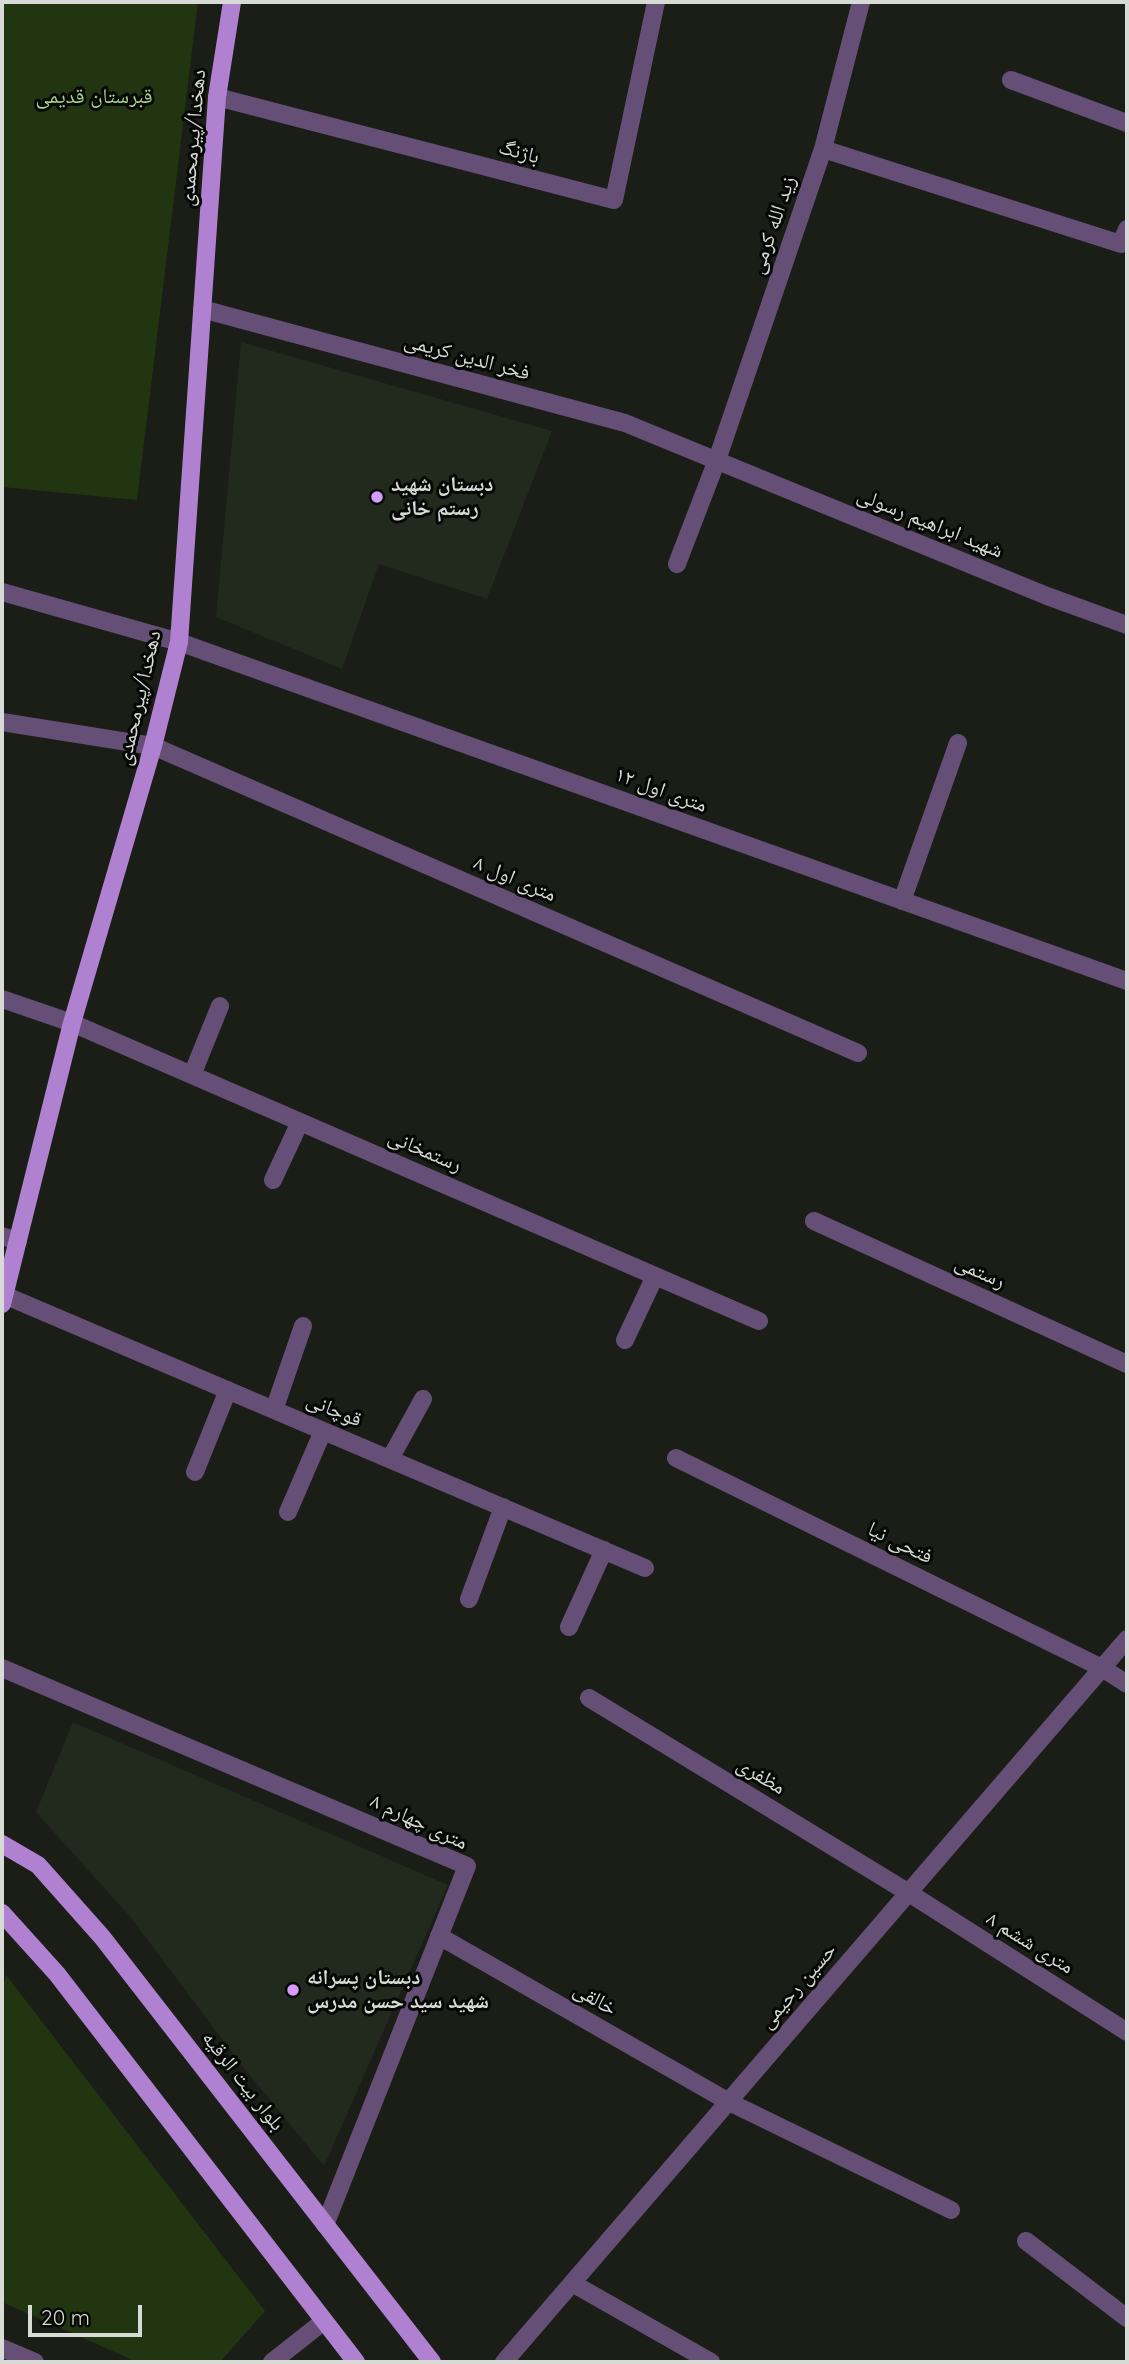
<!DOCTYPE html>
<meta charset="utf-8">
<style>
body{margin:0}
#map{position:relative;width:1129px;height:2364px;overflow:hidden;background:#1a1e17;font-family:Quicksand,sans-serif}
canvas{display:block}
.frame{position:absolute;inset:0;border:4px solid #d7dad5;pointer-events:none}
.scale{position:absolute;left:28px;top:2305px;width:114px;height:32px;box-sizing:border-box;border:4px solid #d7dad5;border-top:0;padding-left:9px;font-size:21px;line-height:24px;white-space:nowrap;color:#d7dad5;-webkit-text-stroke:5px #060805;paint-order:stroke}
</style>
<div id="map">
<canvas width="1129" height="2364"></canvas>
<div class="frame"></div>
<div class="scale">20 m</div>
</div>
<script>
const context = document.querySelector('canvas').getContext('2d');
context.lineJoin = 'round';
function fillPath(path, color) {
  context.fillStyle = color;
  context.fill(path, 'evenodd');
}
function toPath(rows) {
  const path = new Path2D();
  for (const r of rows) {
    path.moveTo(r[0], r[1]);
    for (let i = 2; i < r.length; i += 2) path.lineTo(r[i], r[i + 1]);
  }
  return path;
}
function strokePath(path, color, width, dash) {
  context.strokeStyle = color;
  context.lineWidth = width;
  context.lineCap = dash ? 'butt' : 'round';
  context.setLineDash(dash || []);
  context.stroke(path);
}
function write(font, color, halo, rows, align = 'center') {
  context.font = font + ' Quicksand,"Noto Naskh Arabic",sans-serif';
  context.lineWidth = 6;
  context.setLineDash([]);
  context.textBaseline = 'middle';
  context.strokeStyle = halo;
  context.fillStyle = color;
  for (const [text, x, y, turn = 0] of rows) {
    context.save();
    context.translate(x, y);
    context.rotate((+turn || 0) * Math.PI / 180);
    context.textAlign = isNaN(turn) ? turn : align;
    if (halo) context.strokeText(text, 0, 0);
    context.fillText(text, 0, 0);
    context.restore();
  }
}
fillPath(toPath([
 [241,342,552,431,487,599,379,564,342,669,216,617],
 [73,1722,448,1885,324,2166,239,2062,131,1918,36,1812]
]), '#22291d');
fillPath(toPath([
 [2,2,198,2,137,500,2,487],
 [6,1975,265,2311,220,2362,137,2362,2,2302,2,1991]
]), '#223511');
strokePath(toPath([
 [1011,80,1127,123],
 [217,97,614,200,656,2],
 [823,149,1121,244,1127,229],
 [202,309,625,423,1047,596,1127,625],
 [677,564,717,460,823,149,861,2],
 [2,592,179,642,1127,981],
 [2,722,153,746,858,1053],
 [902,901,958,743],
 [2,999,72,1023,759,1321],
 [192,1075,220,1006],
 [273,1180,300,1122],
 [814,1221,1127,1364],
 [2,1236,18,1241],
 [4,1295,645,1568],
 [625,1340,655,1276],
 [274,1410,303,1326],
 [676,1458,1102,1668,1127,1684],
 [390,1459,423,1399],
 [195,1472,228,1390],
 [288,1512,323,1431],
 [469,1599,503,1507],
 [569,1627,604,1550],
 [2,1668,467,1866,325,2225],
 [589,1698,909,1893,1127,2032],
 [439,1936,729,2102,951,2210],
 [1026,2241,1127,2318],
 [572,2283,711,2362],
 [2,2348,35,2362],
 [272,2362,324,2321],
 [504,2362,1127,1639]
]), '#664f76', 18);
strokePath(toPath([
 [2,1304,72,1023,153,746,179,642,217,97,232,2],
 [2,1844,38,1865,102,1937,432,2362],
 [2,1913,57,1974,356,2362]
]), '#b181d1', 18);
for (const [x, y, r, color] of [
 [377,497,7,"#d59cfb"],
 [293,1990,7,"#d59cfb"]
]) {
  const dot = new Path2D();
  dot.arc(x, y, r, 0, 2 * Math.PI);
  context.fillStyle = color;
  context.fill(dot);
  strokePath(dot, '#060805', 2.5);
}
write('21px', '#a7d585', '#060805', [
 ["قبرستان قدیمى",94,97]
]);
write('21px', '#d7dad5', '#060805', [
 ["دهخدا/پیرمحمدی",193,138,-85],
 ["باژنگ",519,152,15],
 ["زید الله کرمی",773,225,-71],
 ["فخر الدین کریمی",467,357,15],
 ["شهید ابراهیم رسولی",930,523,22],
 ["دهخدا/پیرمحمدی",139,698,-77],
 ["۱۲ متری اول",661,790,20],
 ["۸ متری اول",515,879,23],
 ["رستمخانی",425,1151,23],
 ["رستمی",980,1272,24],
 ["قوچانی",334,1410,23],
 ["فتحی نیا",900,1543,26],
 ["مظفری",761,1776,31],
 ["۸ متری چهارم",419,1822,25],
 ["۸ متری ششم",1030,1943,32],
 ["حسین رحیمی",798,1986,-49],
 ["خالقی",595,1999,30],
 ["بلوار بیت الرقیه",243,2081,52]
]);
write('bold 21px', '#d7dad5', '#060805', [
 ["دبستان شهید",391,485],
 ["رستم خانی",391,509],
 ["دبستان پسرانه",307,1978],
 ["شهید سید حسن مدرس",307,2002]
], 'left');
</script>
